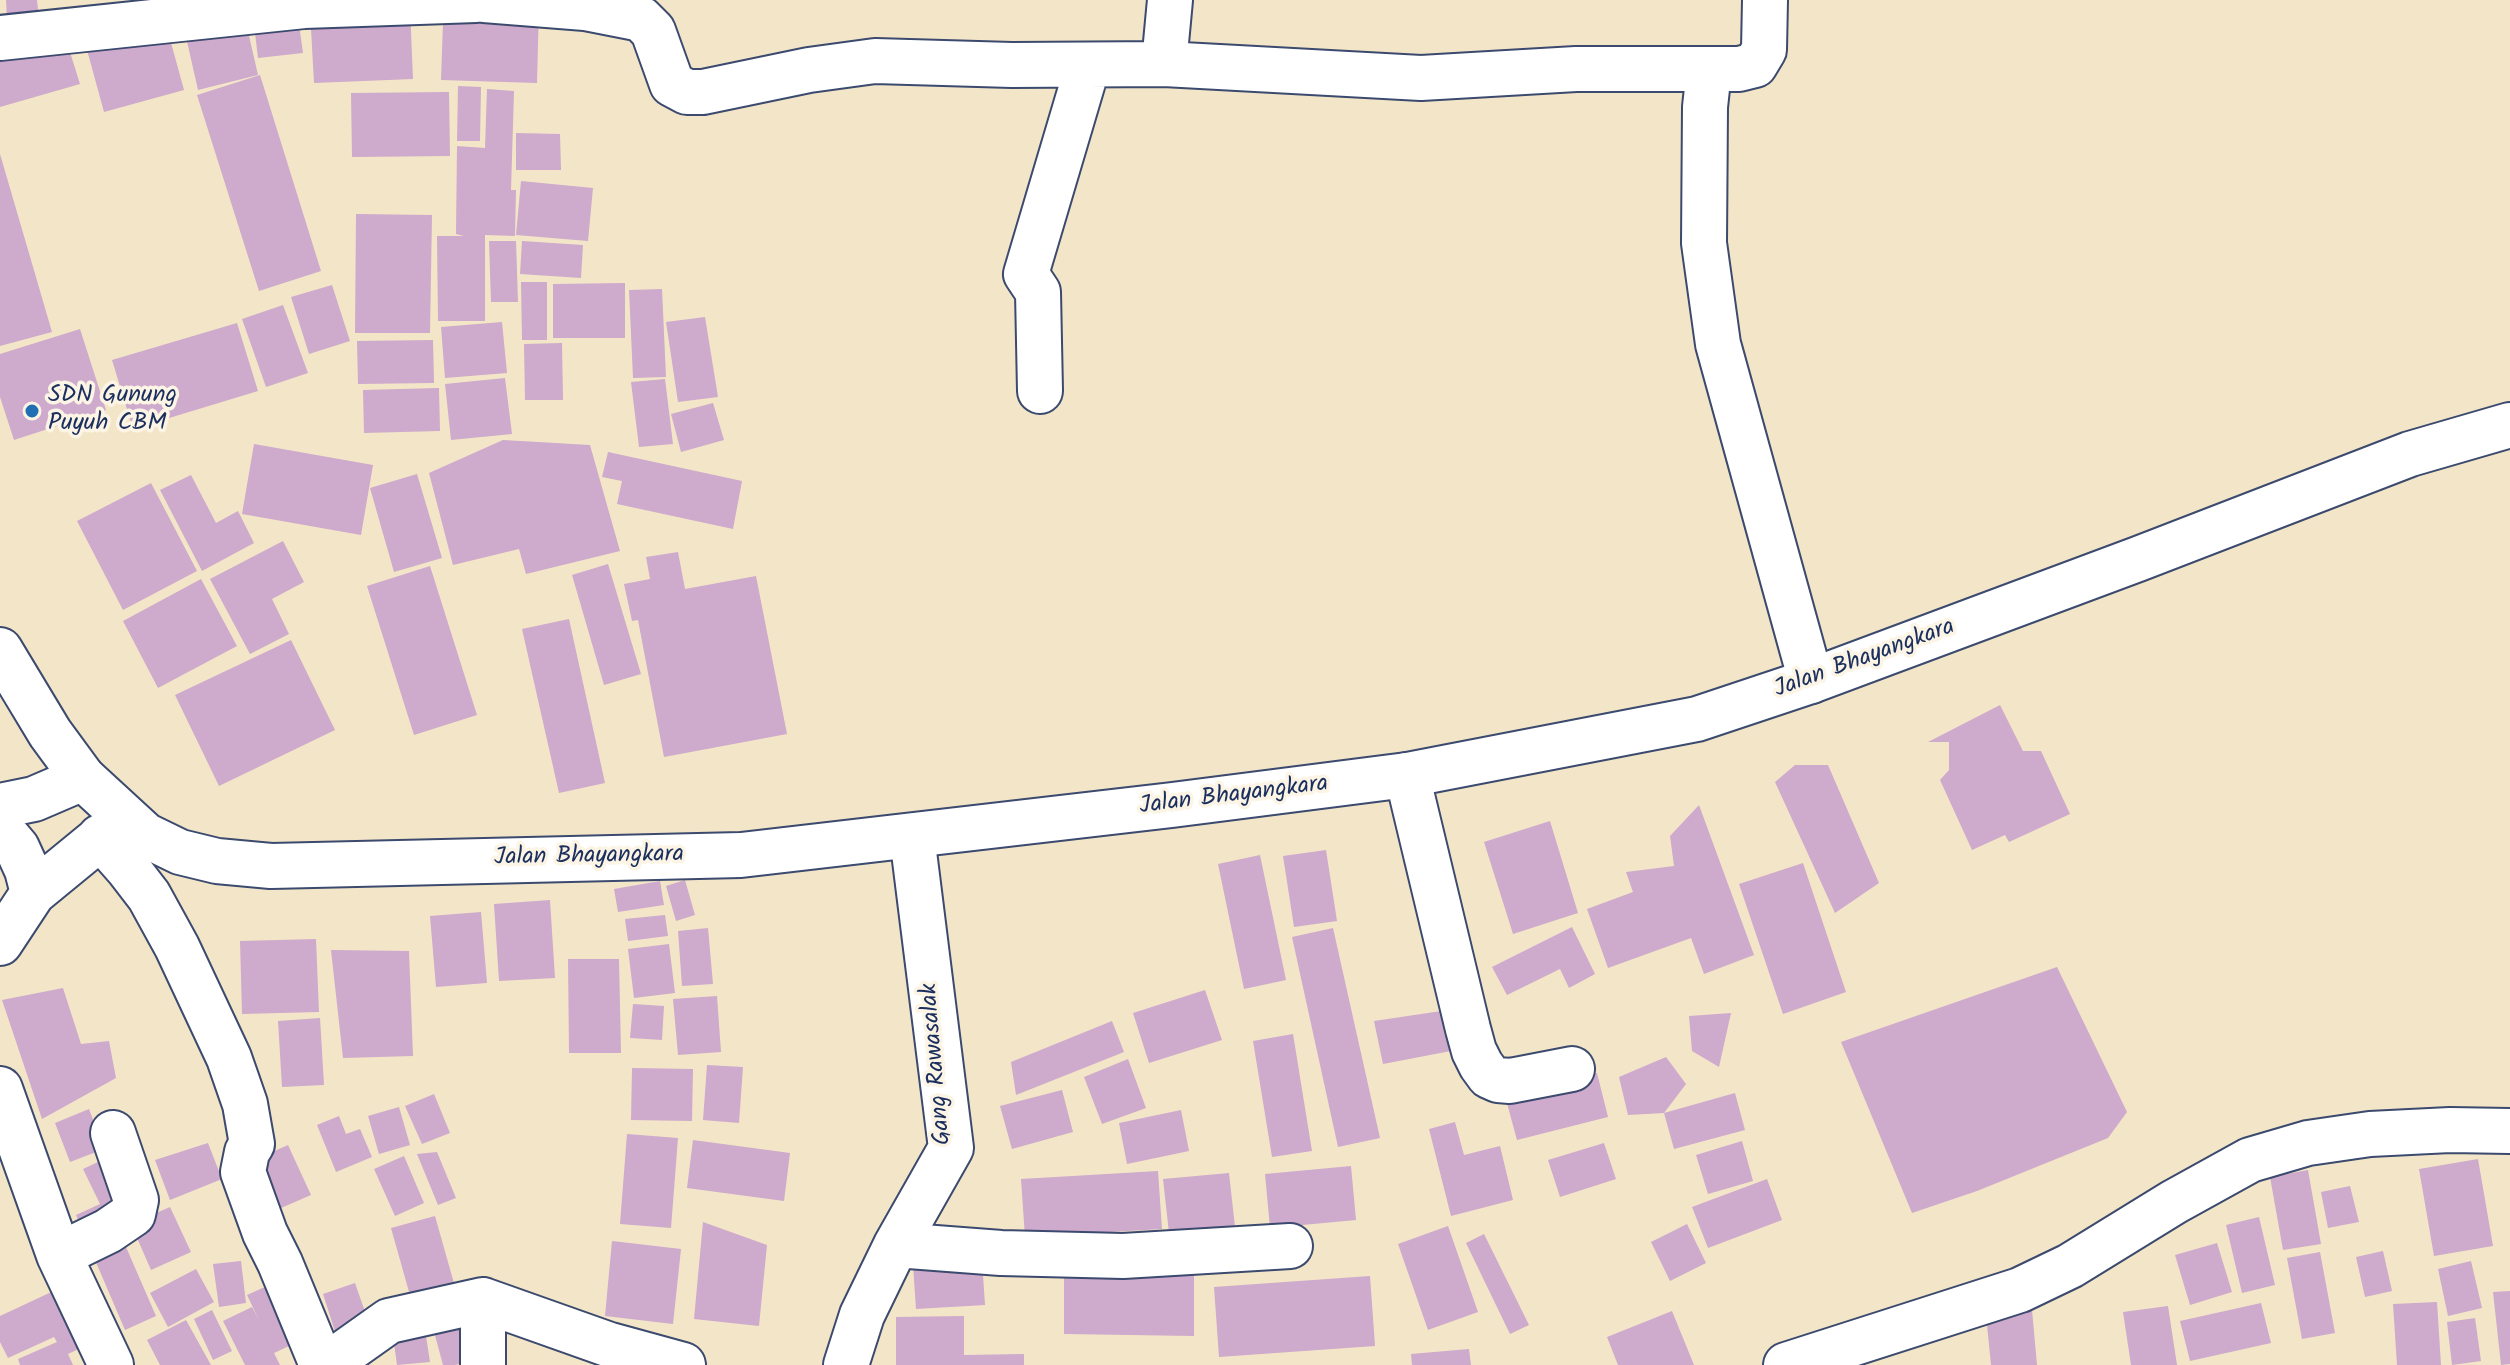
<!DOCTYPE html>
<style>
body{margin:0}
canvas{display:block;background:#f3e5c8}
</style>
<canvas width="2510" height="1365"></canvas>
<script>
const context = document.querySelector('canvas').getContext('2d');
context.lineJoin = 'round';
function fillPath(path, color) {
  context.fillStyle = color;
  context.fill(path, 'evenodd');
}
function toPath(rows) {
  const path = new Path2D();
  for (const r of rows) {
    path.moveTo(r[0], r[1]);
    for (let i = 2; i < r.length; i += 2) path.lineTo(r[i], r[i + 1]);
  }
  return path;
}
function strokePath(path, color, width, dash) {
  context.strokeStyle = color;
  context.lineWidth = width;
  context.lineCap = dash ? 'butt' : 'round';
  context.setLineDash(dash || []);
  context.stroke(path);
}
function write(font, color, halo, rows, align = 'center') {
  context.font = font + ' Kalam,sans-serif';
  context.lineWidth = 7;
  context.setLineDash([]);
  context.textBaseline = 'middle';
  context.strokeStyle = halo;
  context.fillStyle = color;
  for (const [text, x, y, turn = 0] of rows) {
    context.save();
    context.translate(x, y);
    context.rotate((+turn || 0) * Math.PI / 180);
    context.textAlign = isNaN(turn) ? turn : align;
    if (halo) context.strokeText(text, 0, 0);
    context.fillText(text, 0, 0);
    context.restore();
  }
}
fillPath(toPath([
 [6,0,37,0,39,19,7,20],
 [410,7,413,79,314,83,310,11],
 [539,7,537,83,441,80,443,22,504,23],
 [297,10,303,53,258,58,253,16],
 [244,14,258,75,198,90,184,28],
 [167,28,184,90,104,112,87,50],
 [64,33,80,84,0,107,0,49],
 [260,75,321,271,259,291,197,95],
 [458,86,481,87,480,141,457,141],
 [487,89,514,91,511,190,516,190,515,236,485,235,485,321,438,321,437,236,464,236,456,234,457,146,485,148],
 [449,92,450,156,352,157,351,93],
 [516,133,560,134,561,170,516,170],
 [0,154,52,332,0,346],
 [521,181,593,188,588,241,516,235],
 [356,214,432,215,430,333,355,333],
 [489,241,516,241,518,302,491,302],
 [522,241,583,245,581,278,520,274],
 [521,282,547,282,547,340,522,340],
 [625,283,625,338,553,338,553,284],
 [332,285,350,341,309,354,291,297],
 [662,289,666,377,633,378,629,290],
 [283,305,308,373,266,387,242,319],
 [705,317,718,397,678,402,666,322],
 [502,322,507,373,445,378,441,327],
 [237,323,258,391,133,429,112,360],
 [80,329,106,410,14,440,0,397,0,354],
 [433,340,434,383,358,384,357,341],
 [562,343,563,400,525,400,524,344],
 [505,378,512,434,451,440,445,384],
 [665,379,673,444,639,447,631,382],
 [439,388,440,431,364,433,363,390],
 [713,403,724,440,681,452,671,414],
 [503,440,590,445,620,551,526,574,519,549,453,565,429,473],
 [254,444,373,465,361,535,242,514],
 [608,452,742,481,733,529,617,504,622,481,602,477],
 [417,474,442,558,394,572,370,488],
 [191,475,216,523,238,511,254,543,202,571,160,490],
 [151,483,197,571,123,610,77,521],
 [283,541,304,582,272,599,289,634,250,654,210,579],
 [678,552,685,589,756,576,787,734,664,757,638,620,632,621,624,584,650,579,646,557],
 [608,564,641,674,604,685,572,575],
 [430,566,477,715,414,735,367,586],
 [201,579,237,646,158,688,123,621],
 [569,619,605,783,559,793,522,629],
 [291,640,335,730,219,786,175,695],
 [2000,705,2023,751,2041,751,2070,814,2009,842,2005,835,1972,850,1940,780,1949,770,1949,742,1928,742],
 [1795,765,1828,765,1879,883,1835,913,1775,782],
 [1699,805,1754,955,1704,974,1691,938,1608,968,1587,909,1633,892,1626,872,1674,866,1670,836],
 [1550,821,1578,913,1513,934,1484,842],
 [1326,850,1337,921,1294,927,1283,856],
 [1260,855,1286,980,1244,989,1218,864],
 [1803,863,1846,992,1783,1014,1739,884],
 [685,880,695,915,676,921,666,886],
 [660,881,664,905,618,912,614,889],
 [550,900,555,978,499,981,494,904],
 [481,912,487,983,436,987,430,916],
 [665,915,668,936,628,941,625,919],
 [1572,927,1595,974,1569,988,1560,969,1507,995,1492,967],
 [708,928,713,984,682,986,678,931],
 [1333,928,1380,1138,1338,1147,1292,937],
 [316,939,319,1012,242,1014,240,941],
 [669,944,675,993,634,998,628,949],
 [331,950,409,951,413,1056,343,1058],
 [568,959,619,959,621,1053,569,1053],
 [2057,967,2127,1112,2108,1138,1977,1191,1912,1213,1841,1042],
 [63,988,81,1044,109,1041,116,1078,42,1119,2,1000],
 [1205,990,1222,1040,1149,1063,1133,1013],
 [717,996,721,1052,678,1055,673,999],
 [633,1004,664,1006,662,1040,630,1038],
 [1448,1010,1456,1050,1383,1064,1374,1021],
 [1731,1013,1719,1067,1692,1051,1689,1016],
 [320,1018,324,1085,282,1087,278,1021],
 [1112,1021,1124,1052,1016,1095,1011,1062],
 [1293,1034,1312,1151,1272,1157,1253,1041],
 [1666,1057,1686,1084,1664,1113,1628,1115,1619,1077],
 [1128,1059,1146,1108,1102,1124,1084,1077],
 [707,1065,743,1067,739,1123,703,1120],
 [632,1068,693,1069,692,1121,631,1120],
 [1597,1073,1608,1117,1517,1140,1505,1096],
 [1062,1090,1073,1132,1012,1149,1000,1106],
 [1735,1093,1745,1130,1674,1149,1664,1113],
 [434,1094,450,1133,422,1144,405,1106],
 [399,1107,410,1145,379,1154,368,1116],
 [89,1109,104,1149,70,1162,55,1123],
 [1181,1110,1189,1151,1127,1164,1119,1123],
 [339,1116,346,1134,360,1129,372,1157,336,1172,317,1125],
 [1455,1122,1464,1155,1500,1146,1513,1200,1451,1216,1429,1129],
 [627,1134,678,1138,671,1228,620,1224],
 [693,1140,790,1153,784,1201,687,1188],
 [1742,1141,1753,1181,1708,1194,1696,1155],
 [208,1143,222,1179,170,1200,155,1160],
 [1604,1143,1616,1179,1560,1197,1548,1160],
 [288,1145,311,1195,281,1208,259,1158],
 [437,1152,456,1198,438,1205,417,1154],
 [113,1155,127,1206,81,1227,76,1215,100,1204,83,1169],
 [404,1156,424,1203,395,1216,374,1169],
 [2478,1159,2493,1246,2434,1256,2419,1169],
 [1351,1166,1356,1220,1270,1228,1265,1174],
 [2308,1170,2321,1244,2283,1250,2270,1177],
 [1158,1171,1162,1229,1025,1237,1021,1179],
 [1229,1173,1235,1227,1169,1233,1163,1179],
 [1767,1179,1782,1220,1708,1248,1692,1207],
 [2350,1186,2359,1222,2328,1228,2321,1192],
 [170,1207,191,1252,151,1270,131,1224],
 [435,1216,457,1294,413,1306,391,1228],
 [2259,1217,2275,1285,2242,1293,2226,1225],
 [703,1222,767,1245,759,1326,694,1319],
 [1687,1224,1706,1263,1670,1281,1651,1242],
 [1448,1226,1478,1312,1428,1330,1398,1244],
 [1484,1234,1529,1325,1510,1334,1466,1243],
 [612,1241,681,1249,673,1324,605,1316],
 [2217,1243,2232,1292,2190,1305,2175,1255],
 [126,1247,156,1316,125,1330,95,1260],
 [2383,1251,2392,1291,2365,1297,2356,1257],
 [2320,1252,2335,1333,2302,1339,2287,1258],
 [982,1260,985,1305,916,1309,913,1265],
 [241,1261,246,1303,219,1307,213,1264],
 [2471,1261,2482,1308,2448,1316,2438,1269],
 [196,1269,214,1302,168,1327,150,1293],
 [1064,1273,1194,1275,1194,1336,1064,1334],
 [1370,1276,1375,1346,1219,1357,1214,1287],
 [276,1282,302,1340,274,1353,280,1365,245,1365,223,1321,252,1307,259,1320,247,1295],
 [355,1283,370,1326,340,1347,323,1294],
 [62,1287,89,1344,68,1354,73,1365,20,1365,18,1359,57,1342,54,1337,8,1358,0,1342,0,1316],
 [2510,1291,2510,1364,2501,1365,2493,1292],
 [2437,1302,2441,1365,2397,1365,2393,1304],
 [2261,1303,2271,1343,2190,1361,2180,1321],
 [2168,1306,2177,1365,2131,1365,2123,1312],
 [212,1310,232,1351,213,1360,194,1319],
 [2032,1310,2037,1365,1991,1365,1986,1315],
 [1672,1311,1694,1365,1618,1365,1607,1337],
 [463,1316,475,1360,455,1365,443,1365,432,1324],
 [964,1316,964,1355,1024,1354,1024,1365,896,1365,896,1317],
 [2475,1318,2481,1361,2452,1365,2447,1322],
 [186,1320,211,1365,160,1365,147,1340],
 [424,1323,430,1362,397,1365,392,1328],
 [1469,1349,1471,1365,1412,1365,1411,1354]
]), '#ceaacc');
const minor = toPath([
 [484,0,585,8,641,19,653,31,672,84,687,92,703,92,809,70,875,61,1012,65,1164,64,1421,78,1576,69,1739,69,1755,65,1764,50,1765,0],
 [0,38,304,6,476,0],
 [1164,64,1170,0],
 [1709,70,1705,107,1704,243,1718,344,1811,681],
 [1040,391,1038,292,1026,274,1088,65],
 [1407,775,1468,1029,1474,1051,1481,1065,1489,1076,1498,1080,1510,1081,1572,1069],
 [0,806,34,799,83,778],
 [0,828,17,848,27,870,33,893],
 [100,837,129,870,149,896,177,947,229,1058,245,1104,252,1144,247,1152,243,1172,265,1233,280,1263,322,1365],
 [0,943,33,893,122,820],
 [0,1089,59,1255,111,1365],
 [896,1245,1001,1253,1123,1256,1290,1246],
 [59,1255,108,1231,133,1214,136,1200,113,1133],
 [327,1365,389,1321,483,1300],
 [483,1365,483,1300,610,1345,683,1365],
 [846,1365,862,1315,896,1245,951,1148,912,836],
 [1786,1365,2020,1290,2070,1266,2174,1202,2250,1160,2308,1143,2370,1134,2450,1130,2510,1131]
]);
const highway = toPath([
 [0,650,50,733,83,778,145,835,180,852,217,861,271,866,741,855,1172,805,1407,775,1697,719,1811,681,2138,559,2410,454,2510,425]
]);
strokePath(minor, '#3b4a6e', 48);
strokePath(highway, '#3b4a6e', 48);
strokePath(minor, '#fff', 44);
strokePath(highway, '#fff', 44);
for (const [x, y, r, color] of [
 [32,411,8,"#1f6fb2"]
]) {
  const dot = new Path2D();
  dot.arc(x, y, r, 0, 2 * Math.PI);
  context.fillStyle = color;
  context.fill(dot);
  strokePath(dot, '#fcf5e5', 3);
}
write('24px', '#1b2f5e', '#fcf5e5', [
 ["SDN Gunung",48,397],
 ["Puyuh CBM",48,425]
], 'left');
write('24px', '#1b2f5e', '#fcf5e5', [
 ["Jalan Bhayangkara",1865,660,-20],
 ["Jalan Bhayangkara",1234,797,-7],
 ["Jalan Bhayangkara",589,858,-1],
 ["Gang Rawasalak",938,1064,-95]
]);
</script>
